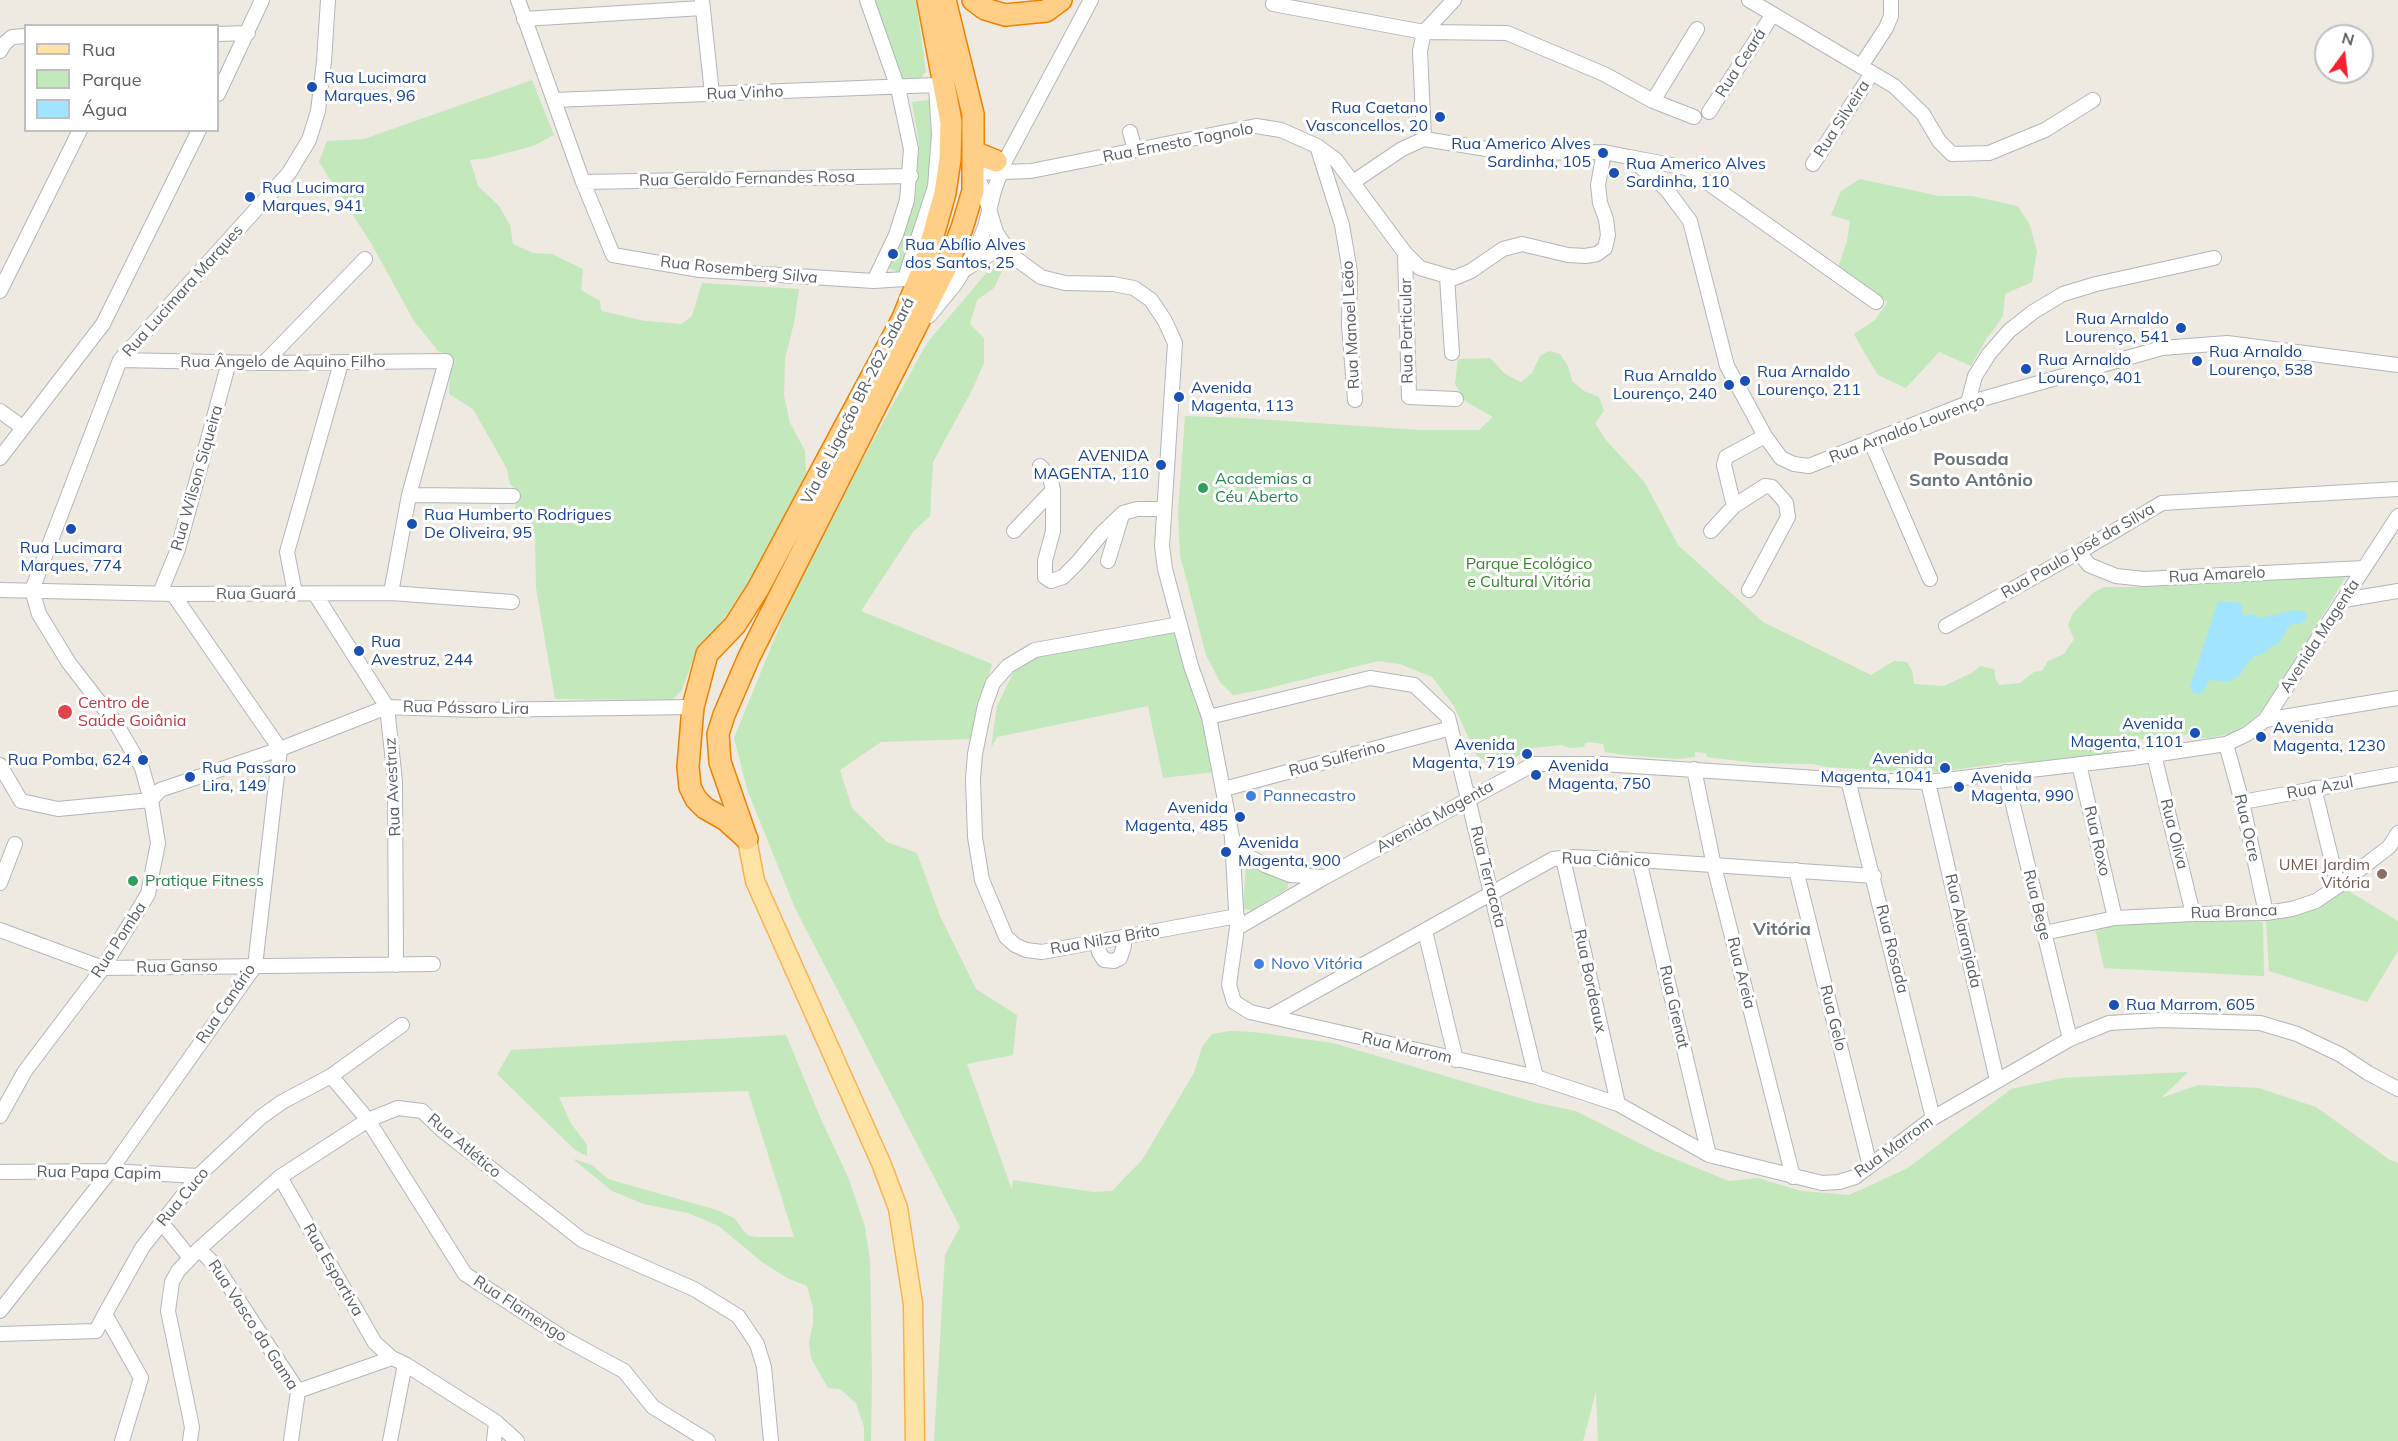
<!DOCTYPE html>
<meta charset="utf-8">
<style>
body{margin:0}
#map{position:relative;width:2398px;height:1441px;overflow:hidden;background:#eee9e1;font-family:Mulish,sans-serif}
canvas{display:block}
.legend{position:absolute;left:24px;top:24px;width:195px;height:108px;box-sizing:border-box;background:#fff;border:2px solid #bdbfc1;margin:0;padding:8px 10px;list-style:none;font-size:18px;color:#5a5f63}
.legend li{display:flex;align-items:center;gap:12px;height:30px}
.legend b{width:30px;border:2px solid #bdbfc1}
.north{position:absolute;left:2314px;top:24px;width:60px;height:60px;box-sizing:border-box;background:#fff;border:2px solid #bdbfc1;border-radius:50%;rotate:15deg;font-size:16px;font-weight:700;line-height:24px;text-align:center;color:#5a5f63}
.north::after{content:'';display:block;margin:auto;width:21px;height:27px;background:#f52030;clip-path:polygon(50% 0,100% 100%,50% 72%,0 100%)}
</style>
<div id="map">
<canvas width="2398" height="1441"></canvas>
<ul class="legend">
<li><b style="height:8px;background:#ffe3a5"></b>Rua</li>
<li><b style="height:16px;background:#c2e8bb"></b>Parque</li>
<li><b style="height:16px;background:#a0e4ff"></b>Água</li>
</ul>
<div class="north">N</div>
</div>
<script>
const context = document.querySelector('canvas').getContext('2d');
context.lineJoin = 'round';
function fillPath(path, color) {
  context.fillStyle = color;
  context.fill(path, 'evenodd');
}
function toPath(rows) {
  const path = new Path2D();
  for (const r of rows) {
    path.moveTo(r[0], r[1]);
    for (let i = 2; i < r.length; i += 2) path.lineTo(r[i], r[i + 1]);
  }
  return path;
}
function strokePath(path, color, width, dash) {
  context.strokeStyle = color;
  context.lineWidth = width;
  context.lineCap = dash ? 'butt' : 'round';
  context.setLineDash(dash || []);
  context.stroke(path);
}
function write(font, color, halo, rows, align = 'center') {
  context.font = font + ' Mulish,sans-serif';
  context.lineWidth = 6;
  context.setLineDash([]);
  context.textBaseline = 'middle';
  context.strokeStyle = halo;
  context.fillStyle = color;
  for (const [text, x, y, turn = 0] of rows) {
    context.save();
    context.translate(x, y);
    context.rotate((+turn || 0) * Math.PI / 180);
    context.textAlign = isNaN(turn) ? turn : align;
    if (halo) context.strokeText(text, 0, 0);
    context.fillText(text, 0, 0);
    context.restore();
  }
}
fillPath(toPath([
 [873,0,916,0,926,72,916,83,903,80],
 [532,80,554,135,533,146,487,158,470,160,478,186,499,206,510,225,513,244,533,253,552,254,583,269,581,290,600,301,601,311,645,321,682,324,692,316,702,283,799,289,794,323,785,358,784,396,790,423,805,451,806,473,780,530,740,597,693,659,682,690,672,700,555,699,536,588,535,534,515,509,520,493,510,484,507,469,473,409,449,394,450,368,454,357,438,351,414,321,371,243,319,162,327,141,364,139],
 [929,100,933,136,931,187,902,274,889,268,903,237,916,194,919,143,912,102],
 [1860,179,1939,196,1972,196,2017,206,2029,223,2037,251,2032,282,2005,294,2003,316,1985,341,1971,366,1939,352,1906,388,1878,375,1864,352,1854,334,1875,320,1887,302,1838,268,1847,241,1850,221,1831,215,1841,191],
 [1007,260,994,288,977,300,970,324,984,338,984,363,973,388,933,462,930,516,913,532,861,611,992,664,971,739,881,742,840,770,852,808,887,842,917,853,940,916,976,989,1017,1015,1013,1055,967,1064,1012,1190,1013,1180,1093,1192,1112,1191,1142,1160,1194,1073,1202,1047,1212,1034,1230,1031,1254,1032,1333,1043,1537,1103,1576,1111,1655,1151,1729,1181,1758,1178,1801,1191,1849,1195,1908,1168,2011,1089,2062,1078,2188,1072,2161,1098,2198,1085,2259,1088,2316,1107,2390,1160,2398,1163,2398,1441,1598,1441,1596,1391,1583,1441,934,1441,945,1255,960,1227,795,908,748,792,734,738,792,596,844,493,927,343,994,264],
 [1549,351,1560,354,1568,366,1572,381,1584,391,1599,397,1604,411,1595,423,1606,440,1645,483,1678,545,1763,622,1871,675,1894,661,1907,662,1912,671,1914,684,1944,686,1972,673,1980,666,1994,669,1996,680,1999,685,2020,683,2034,672,2042,671,2048,661,2064,654,2074,639,2068,625,2073,613,2094,592,2104,587,2147,587,2348,573,2273,700,2250,722,2232,733,2210,738,2189,738,2188,734,2134,740,2128,748,2111,751,2091,765,2054,767,2017,761,1938,772,1875,770,1826,767,1813,764,1756,763,1707,757,1706,753,1695,752,1695,757,1678,759,1625,755,1605,752,1603,744,1590,742,1585,743,1584,747,1570,748,1562,745,1532,748,1507,762,1489,763,1477,756,1454,706,1432,677,1400,664,1378,661,1261,690,1233,695,1220,682,1206,655,1180,555,1178,514,1185,416,1242,418,1419,430,1479,430,1493,417,1465,401,1455,384,1458,359,1490,358,1505,374,1521,382,1532,373,1540,356],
 [1180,631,1204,718,1214,772,1163,778,1148,706,997,737,991,748,997,706,1013,673,1039,656],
 [1246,862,1288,882,1288,888,1252,910,1243,909],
 [2347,890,2398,921,2398,951,2367,1002,2269,971,2266,920,2305,910],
 [2214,918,2263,922,2264,976,2104,968,2095,928,2109,923],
 [786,1035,820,1117,848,1177,865,1227,870,1260,872,1376,871,1441,864,1441,864,1427,856,1403,840,1389,828,1388,811,1358,809,1343,813,1324,813,1308,807,1286,787,1278,762,1262,719,1226,688,1213,644,1204,612,1191,573,1159,592,1165,608,1179,717,1210,734,1218,747,1235,756,1237,794,1237,748,1091,559,1097,570,1122,587,1145,587,1156,575,1150,497,1074,511,1050]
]), '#c2e8bb');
fillPath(toPath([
 [2218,601,2241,603,2243,616,2253,614,2260,618,2296,610,2306,613,2307,620,2298,624,2294,623,2289,626,2279,643,2269,648,2265,653,2254,656,2239,675,2229,682,2209,680,2204,690,2199,694,2194,693,2190,687]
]), '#a0e4ff');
const minor = toPath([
 [518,0,583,182,613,255,700,270,874,281,920,278],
 [702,0,712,94],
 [867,0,898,88,911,149,907,200,896,235,874,281],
 [1749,0,1894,86,1923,114,1939,141,1952,154,1989,153,2045,130,2093,100],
 [1273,4,1424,32,1507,33,1604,74,1653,101,1694,117],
 [524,19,702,8],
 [218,34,248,33],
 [0,51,4,44,12,37,26,36],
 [1861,66,1886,28,1891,16,1891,0],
 [218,94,262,0],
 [554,100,936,85],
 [1653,101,1697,29],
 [1709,112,1773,14],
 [1130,132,1135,150],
 [1424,139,1420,51,1424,32,1454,0],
 [1317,146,1342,225,1350,272,1349,325,1355,400],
 [1629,157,1687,168,1876,302],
 [1813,164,1872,73],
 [974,173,1031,171,1256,126,1281,130,1317,146,1336,160,1405,253,1420,268,1454,278,1471,271,1503,249,1522,244,1568,255,1585,256,1597,254,1605,248,1608,235,1606,219,1600,203,1598,185,1604,152],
 [976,176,983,189,996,232,1011,255],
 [583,182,911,176],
 [1353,182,1402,149,1424,139,1512,153,1604,152,1629,157,1667,190,1690,221,1727,366,1765,436,1781,458,1794,464,1809,466,1968,403,2162,348,2227,343,2398,365],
 [1405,253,1409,397,1456,399],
 [964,270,990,254,999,251,1011,255,1041,277,1065,283,1113,284,1134,288,1151,300,1165,321,1175,343,1162,546,1165,569,1191,666,1209,717,1232,837,1240,852,1265,865,1290,875,1325,877],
 [1447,277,1452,353],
 [905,278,935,187,939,134,936,87],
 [0,291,80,130],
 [929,316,956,283,976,249,985,227,994,191,1004,163,1091,0],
 [120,360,264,363,446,361,409,495,391,593],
 [264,363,365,259],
 [1968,403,1975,376,1989,354,2009,331,2033,312,2063,294,2096,284,2214,258],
 [0,411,22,427],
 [1871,442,1930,579],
 [0,458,103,324,199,130],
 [1040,466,1050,477,1053,490,1053,531,1045,561,1045,577,1051,581,1063,577,1077,563,1103,532,1123,513,1137,509,1163,509],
 [409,495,513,496],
 [1734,506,1724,465,1726,457,1765,436],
 [1014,531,1053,490],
 [1711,531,1734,506,1765,486,1772,487,1786,503,1788,517,1749,590],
 [2079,552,2089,565,2116,576,2144,579,2364,568],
 [1108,561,1122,515],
 [0,590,173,594,391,593,512,602],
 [160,593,178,549,229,362],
 [295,593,287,552,341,363],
 [315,594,387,707,395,781,396,965],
 [2344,600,2398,591],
 [1180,624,1035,650,1008,666,993,683,985,705,975,754,973,779,975,837,982,880,1006,937,1015,945,1026,950,1042,952,1237,916],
 [1946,626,2079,552,2162,503,2398,489],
 [1209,717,1370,678,1414,685,1448,717,1536,1077],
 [2265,720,2398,698],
 [2226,744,2242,802,2266,913],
 [2154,755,2193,914],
 [2079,764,2115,918],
 [0,765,21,801,58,809,151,800],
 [1694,769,1714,866,1793,1177],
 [2005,772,2070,1039],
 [1848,780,1933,1118],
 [1928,782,1997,1080],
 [2314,788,2338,886],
 [1224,789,1451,728],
 [151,800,160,790,280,749,387,707,475,710,693,707],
 [2242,802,2398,774],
 [1232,837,1237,928,1229,985,1234,1002,1250,1012,1536,1077,1618,1104,1709,1155,1822,1183,1839,1182,1855,1177,1933,1118,2070,1039,2109,1023,2160,1020,2260,1023,2297,1034,2341,1055,2368,1073,2398,1089],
 [1563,858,1618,1104],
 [1639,860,1709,1155],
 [1796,870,1870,1166],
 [0,883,15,844],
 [1237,928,1325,877,1534,764,1603,764,1848,780,1928,782,2133,758,2226,744,2247,734,2265,720,2398,516],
 [0,930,103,968,433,964],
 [1425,931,1456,1060],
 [2044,933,2115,918,2193,914,2266,913,2292,909,2316,901,2338,886,2389,847,2398,833],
 [1097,941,1099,952,1104,960,1114,961,1120,958,1124,946,1124,937],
 [1271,1016,1553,859,1571,857,1639,860,1874,876],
 [331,1076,368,1120,465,1274,565,1339,624,1371,653,1407,708,1441],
 [0,1116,25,1071,103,968,148,894,158,843,151,800,142,768,117,725,69,663,39,614,32,590,120,360,289,173,309,140,318,111,324,61,328,0],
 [0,1172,110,1171,198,1176],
 [280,1177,375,1343,392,1358,405,1364,496,1422,517,1441],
 [162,1223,190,1258],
 [199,1249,216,1266,298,1391,291,1441],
 [0,1311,110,1171,255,966,280,749,173,594],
 [0,1334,96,1331,105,1314],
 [298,1391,392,1358],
 [122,1441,141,1378,105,1314,142,1248,198,1176,261,1117,282,1102,331,1076,402,1025],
 [190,1441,192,1427,168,1311,172,1282,178,1271,199,1249,280,1177,368,1120,398,1108,422,1111,442,1130,582,1240,694,1289,738,1316,757,1344,764,1367,771,1441],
 [390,1441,405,1364],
 [494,1441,496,1422]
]);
const major = toPath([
 [747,839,755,881,881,1163,898,1208,913,1304,915,1441]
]);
const highway = toPath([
 [973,0,985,9,1005,15,1046,11,1061,0],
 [974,152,996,161],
 [746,837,720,762,718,734,724,715,749,657,948,263,962,228,973,191,973,114,945,0],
 [747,839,726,820,705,808,696,799,690,787,688,767,693,707,707,654,735,625,758,589,902,320,925,264,945,193,950,159,951,122,928,0]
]);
strokePath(minor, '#b2b6ba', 16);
strokePath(major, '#fbb04d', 21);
strokePath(highway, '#ef8000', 24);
strokePath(minor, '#fff', 14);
strokePath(major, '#ffe3a5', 18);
strokePath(highway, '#ffce87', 21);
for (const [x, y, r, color] of [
 [312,87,6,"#1a4fb4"],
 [1440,117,6,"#1a4fb4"],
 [1603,153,6,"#1a4fb4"],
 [1614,173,6,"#1a4fb4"],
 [250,197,6,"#1a4fb4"],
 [893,254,6,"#1a4fb4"],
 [2181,328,6,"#1a4fb4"],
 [2197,361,6,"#1a4fb4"],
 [2026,369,6,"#1a4fb4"],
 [1745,381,6,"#1a4fb4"],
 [1729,385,6,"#1a4fb4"],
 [1179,397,6,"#1a4fb4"],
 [1161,465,6,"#1a4fb4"],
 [1203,488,6,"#2e9e5b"],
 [412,524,6,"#1a4fb4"],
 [71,529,6,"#1a4fb4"],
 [359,651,6,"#1a4fb4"],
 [65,712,8,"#e0444e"],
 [2195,733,6,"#1a4fb4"],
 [2261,737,6,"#1a4fb4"],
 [1527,754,6,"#1a4fb4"],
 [143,760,6,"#1a4fb4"],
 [1945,768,6,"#1a4fb4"],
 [1536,775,6,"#1a4fb4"],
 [190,777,6,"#1a4fb4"],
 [1959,787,6,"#1a4fb4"],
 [1251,796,6,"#3f7fe0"],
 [1240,817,6,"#1a4fb4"],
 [1226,852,6,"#1a4fb4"],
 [2382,874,6,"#8d6e63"],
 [133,881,6,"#2e9e5b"],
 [1259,964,6,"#3f7fe0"],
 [2114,1005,6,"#1a4fb4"]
]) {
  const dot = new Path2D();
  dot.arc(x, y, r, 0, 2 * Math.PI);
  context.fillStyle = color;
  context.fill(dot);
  strokePath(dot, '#fff', 2);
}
write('16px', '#5a5f63', '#fff', [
 ["Rua Ceará",1741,63,-57],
 ["Rua Vinho",745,93,-2],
 ["Rua Silveira",1842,119,-57],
 ["Rua Ernesto Tognolo",1178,143,-11],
 ["Rua Geraldo Fernandes Rosa",747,179,-1],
 ["Rua Rosemberg Silva",739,270,6],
 ["Rua Lucimara Marques",183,291,-48],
 ["Rua Manoel Leão",1351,325,-93],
 ["Rua Particular",1407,331,-91],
 ["Rua Ângelo de Aquino Filho",283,362],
 ["Via de Ligação BR-262 Sabará",858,401,-63],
 ["Rua Arnaldo Lourenço",1907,429,-21],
 ["Rua Wilson Siqueira",197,478,-74],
 ["Rua Paulo José da Silva",2078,551,-30],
 ["Rua Amarelo",2217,575,-3],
 ["Rua Guará",256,594],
 ["Avenida Magenta",2320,636,-57],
 ["Rua Pássaro Lira",466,708,1],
 ["Rua Sulferino",1337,759,-15],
 ["Rua Avestruz",393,787,-93],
 ["Rua Azul",2320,788,-10],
 ["Avenida Magenta",1435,817,-29],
 ["Rua Ocre",2247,828,77],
 ["Rua Oliva",2174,834,76],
 ["Rua Roxo",2097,841,77],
 ["Rua Ciânico",1606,860,2],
 ["Rua Terracota",1488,877,76],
 ["Rua Bege",2037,905,76],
 ["Rua Branca",2234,912,-2],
 ["Rua Alaranjada",1963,931,77],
 ["Rua Pomba",119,940,-57],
 ["Rua Nilza Brito",1105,940,-10],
 ["Rua Rosada",1892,949,76],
 ["Rua Ganso",177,967,-1],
 ["Rua Areia",1741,973,76],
 ["Rua Bordeaux",1590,981,78],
 ["Rua Canário",226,1004,-56],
 ["Rua Grenat",1674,1007,77],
 ["Rua Gelo",1833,1018,76],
 ["Rua Marrom",1407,1048,13],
 ["Rua Atlético",464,1146,40],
 ["Rua Marrom",1894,1147,-36],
 ["Rua Papa Capim",99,1173,1],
 ["Rua Cuco",183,1197,-50],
 ["Rua Esportiva",333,1270,60],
 ["Rua Flamengo",520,1309,33],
 ["Rua Vasco da Gama",253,1325,57]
]);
write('16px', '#164399', '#fff', [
 ["Rua Lucimara",324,78],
 ["Marques, 96",324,96],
 ["Rua Caetano",1428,108,"right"],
 ["Vasconcellos, 20",1428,126,"right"],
 ["Rua Americo Alves",1591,144,"right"],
 ["Sardinha, 105",1591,162,"right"],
 ["Rua Americo Alves",1626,164],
 ["Sardinha, 110",1626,182],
 ["Rua Lucimara",262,188],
 ["Marques, 941",262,206],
 ["Rua Abílio Alves",905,245],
 ["dos Santos, 25",905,263],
 ["Rua Arnaldo",2169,319,"right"],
 ["Lourenço, 541",2169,337,"right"],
 ["Rua Arnaldo",2209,352],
 ["Lourenço, 538",2209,370],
 ["Rua Arnaldo",2038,360],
 ["Lourenço, 401",2038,378],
 ["Rua Arnaldo",1757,372],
 ["Lourenço, 211",1757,390],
 ["Rua Arnaldo",1717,376,"right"],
 ["Lourenço, 240",1717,394,"right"],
 ["Avenida",1191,388],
 ["Magenta, 113",1191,406],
 ["AVENIDA",1149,456,"right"],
 ["MAGENTA, 110",1149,474,"right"],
 ["Rua Humberto Rodrigues",424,515],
 ["De Oliveira, 95",424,533],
 ["Rua Lucimara",71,548,"center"],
 ["Marques, 774",71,566,"center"],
 ["Rua",371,642],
 ["Avestruz, 244",371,660],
 ["Avenida",2183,724,"right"],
 ["Magenta, 1101",2183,742,"right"],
 ["Avenida",2273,728],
 ["Magenta, 1230",2273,746],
 ["Avenida",1515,745,"right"],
 ["Magenta, 719",1515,763,"right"],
 ["Avenida",1933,759,"right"],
 ["Magenta, 1041",1933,777,"right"],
 ["Rua Pomba, 624",131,760,"right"],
 ["Avenida",1548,766],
 ["Magenta, 750",1548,784],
 ["Rua Passaro",202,768],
 ["Lira, 149",202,786],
 ["Avenida",1971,778],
 ["Magenta, 990",1971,796],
 ["Avenida",1228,808,"right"],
 ["Magenta, 485",1228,826,"right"],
 ["Avenida",1238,843],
 ["Magenta, 900",1238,861],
 ["Rua Marrom, 605",2126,1005]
], 'left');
write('16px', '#27864d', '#fff', [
 ["Academias a",1215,479],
 ["Céu Aberto",1215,497],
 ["Pratique Fitness",145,881]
], 'left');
write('16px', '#38862e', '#fff', [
 ["Parque Ecológico",1529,564],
 ["e Cultural Vitória",1529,582]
]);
write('16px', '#be3a42', '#fff', [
 ["Centro de",78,703],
 ["Saúde Goiânia",78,721]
], 'left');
write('16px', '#366cbe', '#fff', [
 ["Pannecastro",1263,796],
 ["Novo Vitória",1271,964]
], 'left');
write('16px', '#785e54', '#fff', [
 ["UMEI Jardim",2370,865],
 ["Vitória",2370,883]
], 'right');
write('bold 18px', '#6b7275', '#fff', [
 ["Pousada",1971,460],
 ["Santo Antônio",1971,481],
 ["Vitória",1782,930]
]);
</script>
